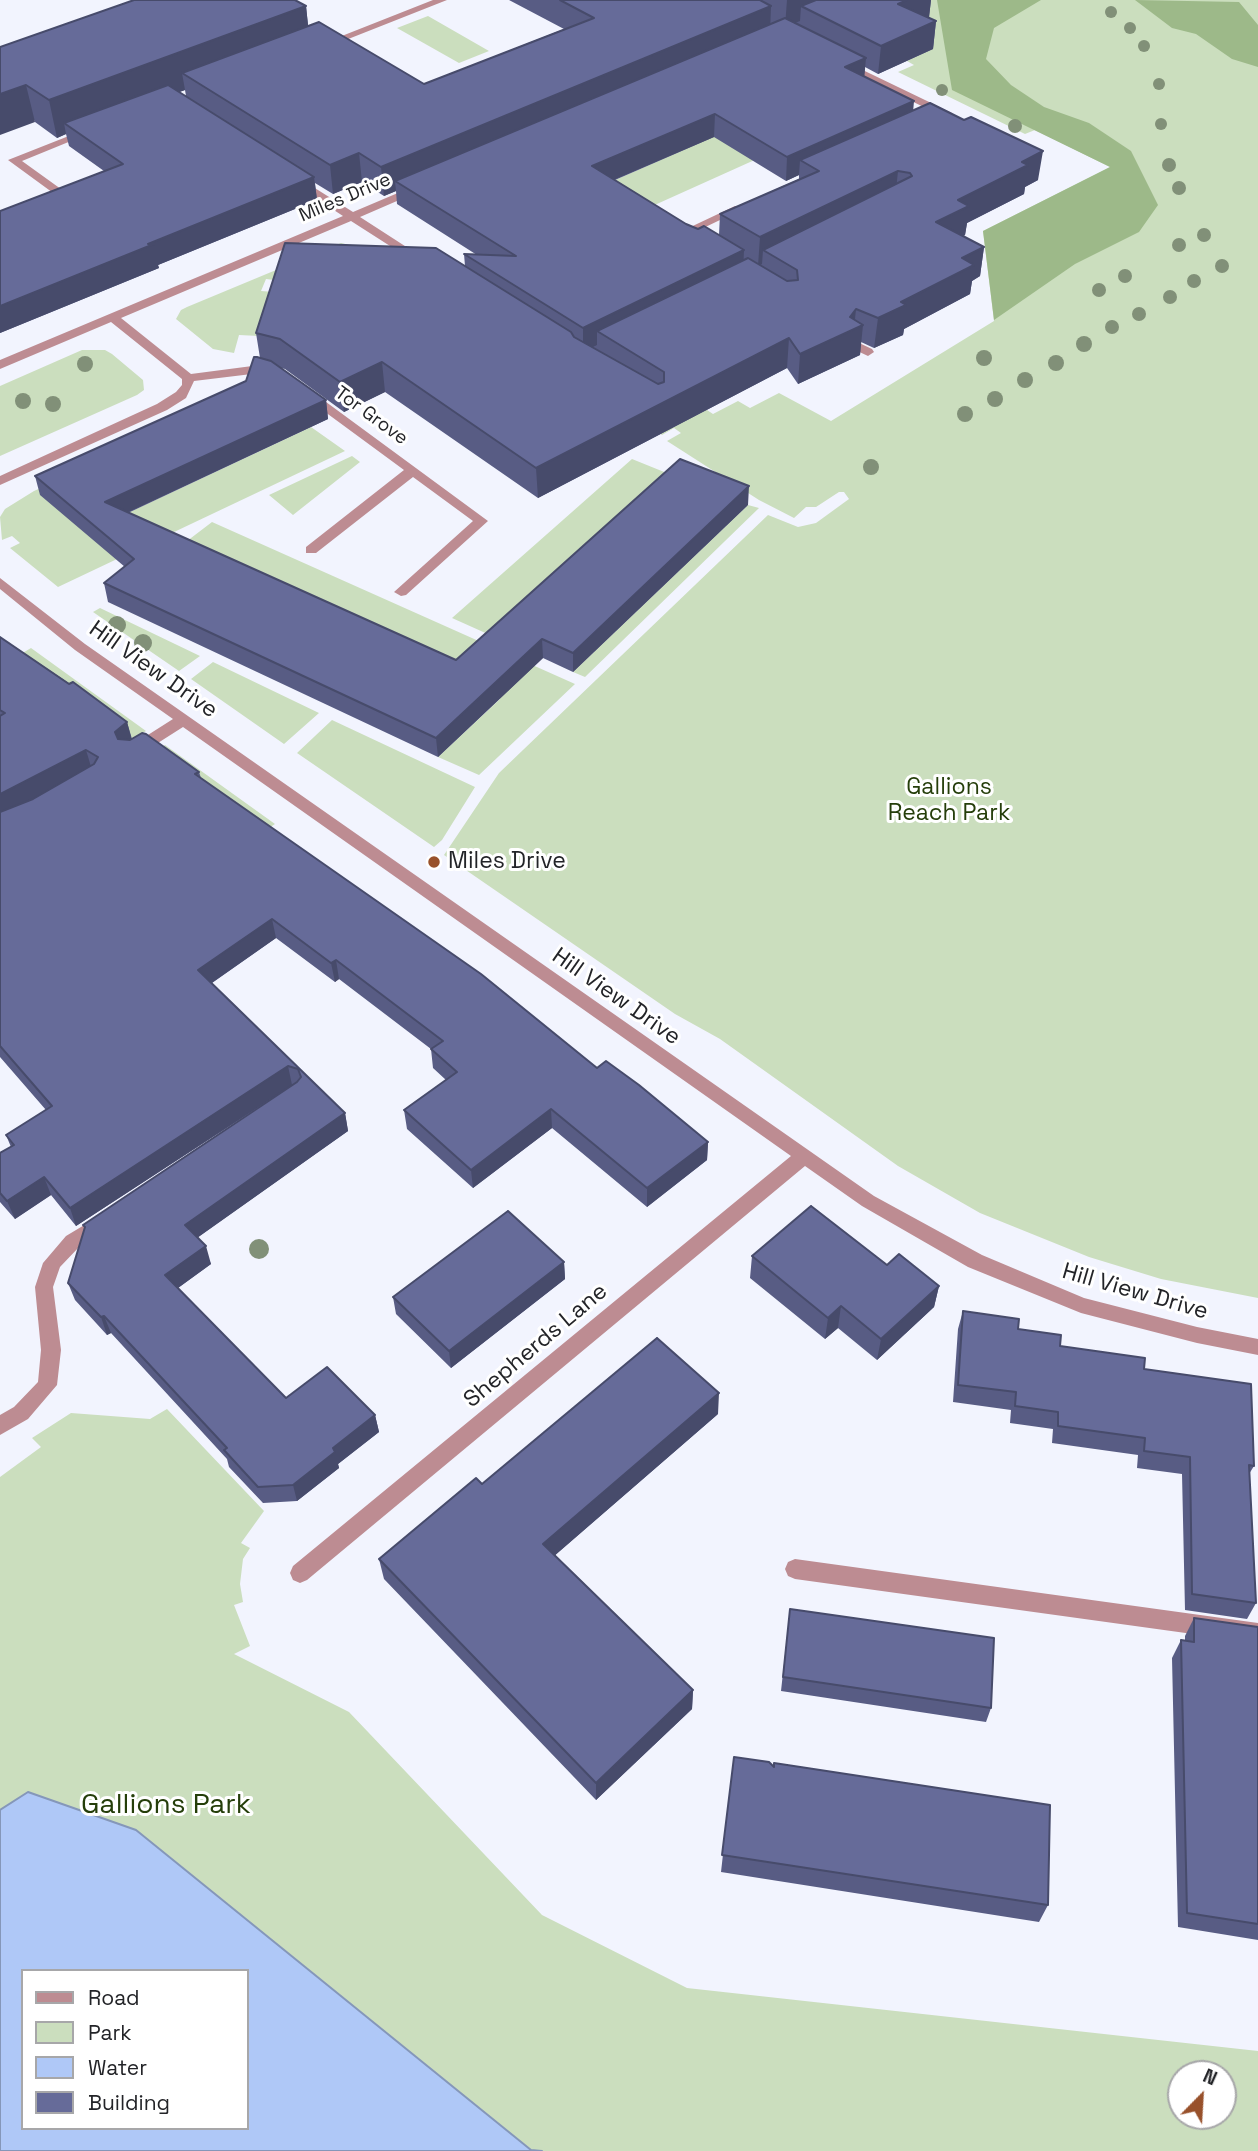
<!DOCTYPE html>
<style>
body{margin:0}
#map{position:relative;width:1258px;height:2151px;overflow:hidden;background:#f2f4fe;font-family:"Space Grotesk",sans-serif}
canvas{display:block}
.legend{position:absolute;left:21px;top:1969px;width:228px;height:161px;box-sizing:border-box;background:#fff;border:2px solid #a7a7a9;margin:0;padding:9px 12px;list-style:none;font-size:21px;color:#232428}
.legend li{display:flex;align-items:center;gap:14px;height:35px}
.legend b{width:35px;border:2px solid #a7a7a9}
.north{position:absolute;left:1167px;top:2060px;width:70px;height:70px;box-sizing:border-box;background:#fff;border:2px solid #a7a7a9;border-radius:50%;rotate:24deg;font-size:19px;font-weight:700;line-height:28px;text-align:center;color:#232428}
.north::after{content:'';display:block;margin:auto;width:24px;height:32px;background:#98512b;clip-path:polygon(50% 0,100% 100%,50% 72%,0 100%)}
</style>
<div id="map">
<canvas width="1258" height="2151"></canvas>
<ul class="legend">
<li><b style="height:9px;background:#bd8c92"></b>Road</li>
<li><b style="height:19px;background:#cbdebe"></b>Park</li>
<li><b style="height:19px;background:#afc8f7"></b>Water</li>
<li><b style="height:19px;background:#666b99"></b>Building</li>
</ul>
<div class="north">N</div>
</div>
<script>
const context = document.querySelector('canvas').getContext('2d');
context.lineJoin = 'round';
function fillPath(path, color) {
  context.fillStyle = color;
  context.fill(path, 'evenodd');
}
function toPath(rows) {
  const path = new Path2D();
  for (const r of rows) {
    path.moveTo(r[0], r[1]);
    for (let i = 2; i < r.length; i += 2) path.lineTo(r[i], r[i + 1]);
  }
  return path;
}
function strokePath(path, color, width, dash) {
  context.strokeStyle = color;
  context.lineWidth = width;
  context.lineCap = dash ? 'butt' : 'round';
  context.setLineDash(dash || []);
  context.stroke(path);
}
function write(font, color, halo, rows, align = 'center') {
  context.font = font + ' "Space Grotesk",sans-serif';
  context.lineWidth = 6;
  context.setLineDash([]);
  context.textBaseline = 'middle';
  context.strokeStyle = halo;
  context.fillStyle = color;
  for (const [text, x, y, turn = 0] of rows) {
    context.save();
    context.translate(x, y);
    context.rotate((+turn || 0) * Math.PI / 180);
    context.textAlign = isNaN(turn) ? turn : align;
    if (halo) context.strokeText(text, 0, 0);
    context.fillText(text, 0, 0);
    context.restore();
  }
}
fillPath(toPath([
 [901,0,1258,0,1258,1298,1161,1279,1089,1257,980,1213,898,1166,720,1039,675,1014,444,855,499,773,768,515,798,527,816,523,849,499,844,492,839,492,816,507,806,507,794,518,759,500,667,441,681,433,674,428,662,435,651,427,692,400,713,414,738,401,750,408,779,393,831,421,994,321,983,231,1110,167,1035,130,1025,134,898,72,914,65,907,61,932,49],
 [428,16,489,51,459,63,397,28],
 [756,118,799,140,608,226,565,202],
 [341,243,362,248,274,280,266,279,261,291,274,292,259,336,239,335,234,353,213,349,176,319,181,310,187,307],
 [82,350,105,350,112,354,143,380,144,390,137,395,0,456,0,386],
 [259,388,85,533,311,427,345,451,58,587,10,548,20,543,12,536,2,540,0,517,5,509,34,491],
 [352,456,360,462,293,515,269,495],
 [632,459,679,478,501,640,452,618],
 [748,505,759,508,585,677,573,672],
 [212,522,575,684,479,775,438,757,500,699,174,551],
 [100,608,200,656,179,671,93,612],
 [31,648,146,731,131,740,11,660],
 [213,662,319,713,284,744,191,679],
 [332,720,475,787,442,840,434,847,297,753],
 [165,745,275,824,249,841,150,754],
 [167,1409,264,1511,241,1543,250,1548,243,1559,240,1584,243,1602,234,1605,250,1646,234,1654,349,1712,542,1915,687,1988,1258,2051,1258,2151,0,2151,0,1477,41,1447,32,1438,71,1413,150,1419],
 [23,1971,247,1971,247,2128,23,2128],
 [1181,2074,1223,2074,1223,2116,1181,2116]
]), '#cbdebe');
fillPath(toPath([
 [937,0,1041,0,994,28,986,59,1011,85,1044,107,1089,123,1131,151,1158,205,1139,232,1075,264,994,320,983,231,1110,167,952,90],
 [1135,0,1239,2,1258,25,1258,67,1232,59,1196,34,1172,28]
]), '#9db989');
const water = toPath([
 [28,1792,136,1830,531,2150,542,2151,0,2151,0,1810,28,1792],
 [23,1971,247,1971,247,2128,23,2128,23,1971]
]);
fillPath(water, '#afc8f7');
strokePath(water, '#8597b9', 2);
fillPath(toPath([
 [433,0,447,0,328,47,319,45,433,0],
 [844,61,952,113,953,115,944,117,840,66,840,62,844,61],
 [84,130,93,132,22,161,72,197,72,201,56,204,54,202,60,198,8,160,84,130],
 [294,180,302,180,353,212,412,187,420,187,420,191,360,217,425,259,415,262,351,221,121,318,191,374,260,365,277,372,271,376,260,373,194,381,186,398,167,410,0,485,0,476,157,404,176,392,182,385,182,379,111,322,0,369,0,360,343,216,294,184,294,180],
 [735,206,745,208,695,232,702,238,700,240,692,240,680,232,735,206],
 [855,341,872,349,874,352,868,356,851,348,849,345,855,341],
 [307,388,488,521,406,595,401,596,394,592,473,521,413,477,316,553,306,553,306,547,404,470,302,395,301,392,307,388],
 [0,578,85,644,874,1196,982,1255,1084,1298,1197,1327,1258,1339,1258,1355,1197,1343,1081,1313,968,1267,862,1206,805,1166,307,1580,300,1583,293,1580,290,1573,293,1566,791,1156,183,727,139,755,129,755,126,751,129,747,173,719,75,650,0,589,0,578],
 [101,1215,108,1218,110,1223,108,1228,80,1246,60,1267,53,1287,61,1350,57,1385,28,1419,0,1435,0,1415,14,1407,38,1382,41,1350,35,1287,43,1263,66,1236,101,1215],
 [795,1559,1258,1623,1258,1643,795,1579,788,1576,785,1569,788,1562,795,1559]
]), '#bd8c92');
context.fillStyle = '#819078';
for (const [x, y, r] of [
 [1111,12,6],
 [1130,28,6],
 [1144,46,6],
 [1159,84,6],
 [942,90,6],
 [1161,124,6],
 [1015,126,7],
 [1169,165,7],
 [1179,188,7],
 [1204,235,7],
 [1179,245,7],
 [1222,266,7],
 [1125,276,7],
 [1194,281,7],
 [1099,290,7],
 [1170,297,7],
 [1139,314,7],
 [1112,327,7],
 [1084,344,8],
 [984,358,8],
 [1056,363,8],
 [85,364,8],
 [1025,380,8],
 [995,399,8],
 [23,401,8],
 [53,404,8],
 [965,414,8],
 [871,467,8],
 [117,625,9],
 [143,643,9],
 [259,1249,10]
]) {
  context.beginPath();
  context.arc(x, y, r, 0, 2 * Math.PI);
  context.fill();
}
fillPath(toPath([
 [509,0,931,0,929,17,928,17,936,21,933,49,878,74,865,67,864,76,913,110,1038,180,1025,187,1024,194,967,223,965,235,963,236,984,247,980,276,972,281,970,294,904,329,903,335,874,348,861,342,860,355,798,384,787,368,538,498,385,392,344,412,285,369,281,368,326,400,328,419,128,513,456,660,748,505,573,672,543,658,438,757,108,602,104,583,125,567,40,495,35,476,246,381,260,358,256,333,465,266,464,254,477,255,397,204,396,191,384,196,362,182,333,194,315,183,317,200,158,265,159,268,0,333,0,211,104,171,69,146,66,134,57,138,35,122,0,47,306,6,308,26,424,84,564,29],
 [185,90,186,96,179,92],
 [714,137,786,181,799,175,799,179,720,214,719,235,698,229,686,224,615,180],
 [0,637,127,722,132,739,199,772,201,778,597,1068,708,1142,707,1160,647,1207,552,1128,473,1188,407,1129,404,1110,446,1080,433,1068,431,1049,339,979,335,982,276,938,212,983,345,1113,348,1131,198,1237,211,1264,178,1288,286,1398,375,1415,379,1432,338,1464,339,1468,297,1501,263,1503,229,1467,227,1459,111,1333,107,1335,75,1300,68,1283,85,1229,83,1225,293,1085,76,1226,51,1195,15,1219,0,1202,0,1153,11,1147,6,1135,46,1110,0,1057],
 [752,1256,939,1286,934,1307,877,1360,838,1328,825,1339,750,1278],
 [564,1262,565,1279,451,1368,396,1314,393,1297],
 [963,1311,1018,1329,1060,1346,1144,1369,1254,1466,1249,1474,1256,1603,1247,1619,1185,1610,1182,1474,1137,1468,1138,1455,1052,1443,1053,1429,1010,1423,1011,1410,953,1402,958,1329],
 [718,1414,555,1555,693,1690,692,1709,596,1800,384,1579,379,1559,482,1484],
 [790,1609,991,1708,986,1722,781,1691],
 [1194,1618,1258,1627,1258,1940,1178,1927,1172,1658,1181,1640,1185,1641,1185,1636],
 [734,1757,774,1767,1048,1905,1039,1922,721,1872]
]), '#585c84');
fillPath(toPath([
 [787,0,849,0,801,6,800,21,785,27],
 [907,0,931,0,929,17,895,32,898,4],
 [306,6,310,43,182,73,185,90,75,131,64,123,66,134,57,138,49,100],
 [771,6,770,34,395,181,396,191,384,196,381,167],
 [936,21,933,49,878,74,881,46],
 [866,58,864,80,845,67],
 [26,85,35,122,0,135,0,94],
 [914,101,912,124,800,160,799,175,786,181,787,157],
 [715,114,714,137,592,189,592,166],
 [1043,151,1038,180,1025,187,1024,194,967,223,965,235,933,251,936,222,958,200,1022,162],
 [359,153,362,182,333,194,330,165],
 [898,171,895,200,763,250,762,264,758,266,760,237],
 [314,177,317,200,158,265,159,268,0,333,0,306,148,244],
 [984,247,980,276,972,281,970,294,904,329,903,335,874,348,878,318,962,258],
 [744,250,743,274,597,331,597,345,583,352,583,328],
 [856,309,854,329,863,325,860,355,798,384,800,354,850,317],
 [789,338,787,368,538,498,536,468],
 [382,362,385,392,344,412,340,382],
 [326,400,328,419,109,521,105,502],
 [749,486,748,505,573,672,573,653],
 [542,639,543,658,438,757,436,738],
 [127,722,132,741,120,751,115,732],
 [86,750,92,770,0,817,0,794],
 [272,919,276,938,203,989,198,970],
 [336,960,339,979,335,982,331,963],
 [288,1066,292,1085,76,1226,70,1208],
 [551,1109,552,1128,473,1188,471,1170],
 [345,1113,348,1131,190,1243,185,1225],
 [708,1142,707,1160,647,1207,647,1188],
 [44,1177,51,1195,15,1219,7,1201],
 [206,1246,211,1264,171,1293,165,1275],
 [564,1262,565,1279,451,1368,449,1351],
 [939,1286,934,1307,877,1360,881,1339],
 [841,1306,838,1328,825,1339,828,1318],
 [104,1316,111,1333,107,1335,101,1317],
 [719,1393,718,1414,545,1564,543,1544],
 [375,1415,379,1432,338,1464,339,1468,297,1501,293,1485,333,1448],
 [693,1690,692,1709,596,1800,596,1783]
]), '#474b6b');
const building = toPath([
 [134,0,295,0,306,6,49,100,26,85,0,94,0,47,134,0],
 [560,0,760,0,771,6,381,167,359,153,330,165,182,73,319,22,424,84,594,18,560,0],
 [816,0,907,0,898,4,936,21,881,46,801,6,816,0],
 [785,18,866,58,845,67,914,101,787,157,715,114,592,166,686,224,698,229,704,226,744,250,583,328,464,254,516,256,395,181,785,18],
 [168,85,314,177,148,244,154,244,0,306,0,211,123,164,64,123,168,85],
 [930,103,964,120,971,117,1043,151,1022,162,1028,165,958,200,969,206,936,222,984,247,962,258,974,265,901,302,906,305,878,318,856,309,850,317,863,325,800,354,789,338,536,468,382,362,340,382,280,339,256,333,285,243,436,248,571,332,574,337,658,384,664,382,664,372,597,331,748,258,787,281,798,280,797,270,763,250,912,176,910,173,898,171,760,237,720,214,819,171,800,160,930,103],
 [254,357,257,357,271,361,326,400,105,502,456,660,680,459,749,486,573,653,542,639,436,738,104,583,134,559,35,476,246,381,254,357],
 [0,637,69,684,73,682,127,722,115,732,118,739,130,740,142,733,146,734,199,772,195,774,481,974,597,1068,606,1061,639,1085,708,1142,647,1188,551,1109,471,1170,404,1110,457,1072,431,1049,443,1041,336,960,331,963,272,919,198,970,345,1113,185,1225,206,1246,165,1275,286,1398,327,1367,375,1415,333,1448,335,1452,293,1485,258,1487,224,1450,227,1448,104,1316,101,1317,68,1283,85,1227,83,1225,297,1082,301,1077,298,1069,288,1066,70,1208,44,1177,7,1201,0,1193,0,1153,14,1145,6,1135,52,1106,0,1046,0,812,33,799,94,764,98,757,86,750,0,794,0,716,5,713,0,710,0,637],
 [811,1206,887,1265,899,1254,939,1286,881,1339,841,1306,828,1318,752,1256,811,1206],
 [508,1211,564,1262,449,1351,393,1297,508,1211],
 [963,1311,1019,1319,1018,1329,1061,1335,1060,1346,1145,1358,1144,1369,1251,1384,1254,1466,1249,1465,1256,1603,1192,1594,1190,1457,1144,1451,1145,1438,1058,1426,1058,1412,1015,1406,1016,1392,958,1385,963,1311],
 [657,1338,719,1393,543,1544,693,1690,596,1783,379,1559,476,1478,482,1484,657,1338],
 [790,1609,994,1638,991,1708,783,1677,790,1609],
 [1194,1618,1258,1627,1258,1924,1187,1913,1181,1640,1194,1642,1194,1618],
 [734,1757,769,1762,774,1767,774,1763,1050,1805,1048,1905,722,1855,734,1757]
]);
fillPath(building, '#666b99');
strokePath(building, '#474b6b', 2);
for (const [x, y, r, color] of [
 [434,862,7,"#98512b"]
]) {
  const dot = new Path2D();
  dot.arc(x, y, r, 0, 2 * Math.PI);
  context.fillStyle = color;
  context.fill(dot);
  strokePath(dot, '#fff', 2.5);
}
write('19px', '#232428', '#fff', [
 ["Miles Drive",345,198,-23],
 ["Tor Grove",371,416,36]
]);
write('23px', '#232428', '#fff', [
 ["Hill View Drive",153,670,35],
 ["Hill View Drive",616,997,35],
 ["Hill View Drive",1135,1292,16],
 ["Shepherds Lane",536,1346,-40]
]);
write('23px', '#253e0a', '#fff', [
 ["Gallions",949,788],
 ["Reach Park",949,814]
]);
write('23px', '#232428', '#fff', [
 ["Miles Drive",448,862]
], 'left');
write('28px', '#253e0a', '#fff', [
 ["Gallions Park",166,1805]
]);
</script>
